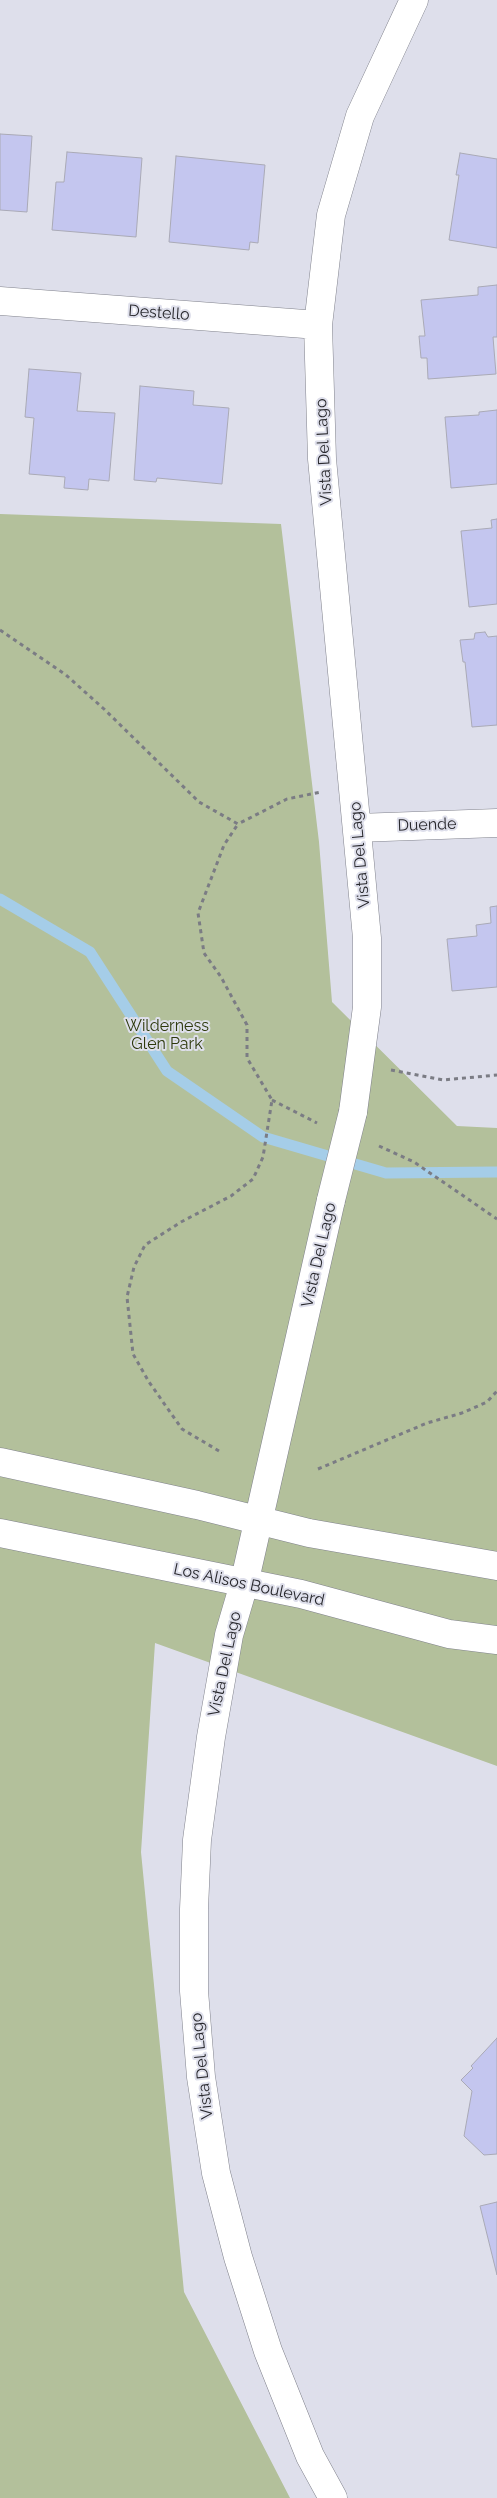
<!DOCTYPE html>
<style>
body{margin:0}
canvas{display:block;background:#dedfeb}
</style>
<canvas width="497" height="2498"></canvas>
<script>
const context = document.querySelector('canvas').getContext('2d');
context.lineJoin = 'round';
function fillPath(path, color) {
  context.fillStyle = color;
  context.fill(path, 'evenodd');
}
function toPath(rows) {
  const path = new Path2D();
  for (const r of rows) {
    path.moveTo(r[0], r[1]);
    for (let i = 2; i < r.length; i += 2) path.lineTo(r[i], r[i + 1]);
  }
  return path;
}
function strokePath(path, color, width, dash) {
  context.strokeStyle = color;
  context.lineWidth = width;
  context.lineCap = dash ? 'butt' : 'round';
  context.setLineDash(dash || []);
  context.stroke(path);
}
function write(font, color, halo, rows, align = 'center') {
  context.font = font + ' Raleway,sans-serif';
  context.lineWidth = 4;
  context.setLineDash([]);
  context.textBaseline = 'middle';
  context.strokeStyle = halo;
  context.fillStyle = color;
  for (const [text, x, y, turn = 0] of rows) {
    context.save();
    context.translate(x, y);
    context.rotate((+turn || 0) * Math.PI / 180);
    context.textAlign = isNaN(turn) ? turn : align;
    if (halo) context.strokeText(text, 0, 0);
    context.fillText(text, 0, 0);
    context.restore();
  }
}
fillPath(toPath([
 [0,514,281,524,319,842,332,1002,457,1126,497,1128,497,1766,155,1643,141,1852,184,2292,290,2498,0,2498]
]), '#b3c09b');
strokePath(toPath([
 [0,899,90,952,167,1071,263,1137,386,1173,497,1172]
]), '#a5cde8', 11);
const building = toPath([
 [0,134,32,136,27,212,0,210,0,134],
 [67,152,142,158,136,237,52,230,56,182,64,182,67,152],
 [460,153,497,159,497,248,449,240,459,175,456,175,460,153],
 [176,156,265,165,258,243,250,242,249,250,169,242,176,156],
 [497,285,497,337,493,337,496,374,428,379,427,358,421,358,419,336,425,336,421,300,478,295,478,287,497,285],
 [29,369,81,373,77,411,115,413,109,481,89,479,88,490,64,488,65,477,29,474,34,418,25,417,29,369],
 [140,386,194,391,193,405,229,408,222,484,157,478,156,482,134,480,140,386],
 [497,410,497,484,451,488,445,417,479,415,479,412,497,410],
 [497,519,497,604,469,607,461,531,492,528,491,520,497,519],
 [485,632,488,637,497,636,497,725,472,727,465,662,463,662,460,640,474,639,475,633,485,632],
 [497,906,497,987,452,991,447,939,477,936,476,925,491,923,490,907,497,906],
 [497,2038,497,2154,484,2155,464,2136,472,2091,461,2080,473,2068,471,2066,497,2038],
 [497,2202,497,2275,480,2206,497,2202]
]);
fillPath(building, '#c4c6ef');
strokePath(building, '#aaaab6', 1);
const minor = toPath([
 [0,301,318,325],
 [357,828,497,823],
 [353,1112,367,1007,367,938,322,459,318,325,331,215,360,116,414,0],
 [331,1200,244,1584,229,1635,211,1737,197,1840,194,1909,194,1991,201,2077,216,2173,238,2257,268,2351,310,2456,333,2498]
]);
const major = toPath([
 [0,1462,197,1505,309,1533,497,1566],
 [0,1533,301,1594,449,1634,497,1640]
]);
strokePath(minor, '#80828c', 29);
strokePath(major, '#80828c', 29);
strokePath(toPath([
 [0,630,66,675,104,709,199,802,238,824,287,799,321,792],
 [391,1070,443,1080,497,1075],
 [272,1100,317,1123],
 [379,1146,414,1162,497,1219],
 [219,1451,182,1429,149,1382,133,1354,127,1297,134,1267,145,1245,181,1222,231,1196,253,1179,263,1157,272,1100,247,1058,247,1025,221,977,204,953,198,913,224,845,238,824],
 [318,1469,427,1423,462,1413,487,1402,497,1391]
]), '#7b7c84', 3, [4, 4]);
strokePath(minor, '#fff', 28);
strokePath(major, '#fff', 28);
const minorBridge = toPath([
 [331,1200,353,1112]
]);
strokePath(minorBridge, '#80828c', 29, []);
strokePath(minorBridge, '#fff', 28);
write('16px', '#28282d', '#dedfeb', [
 ["Destello",159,313,4],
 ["Vista Del Lago",324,452,-93],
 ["Duende",427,825,-2],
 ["Vista Del Lago",360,855,-95],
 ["Vista Del Lago",319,1255,-77],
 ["Los Alisos Boulevard",249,1585,12],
 ["Vista Del Lago",225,1664,-78],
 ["Vista Del Lago",202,2066,-96]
]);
write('16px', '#2d390b', '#dedfeb', [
 ["Wilderness",167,1026],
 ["Glen Park",167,1044]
]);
</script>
